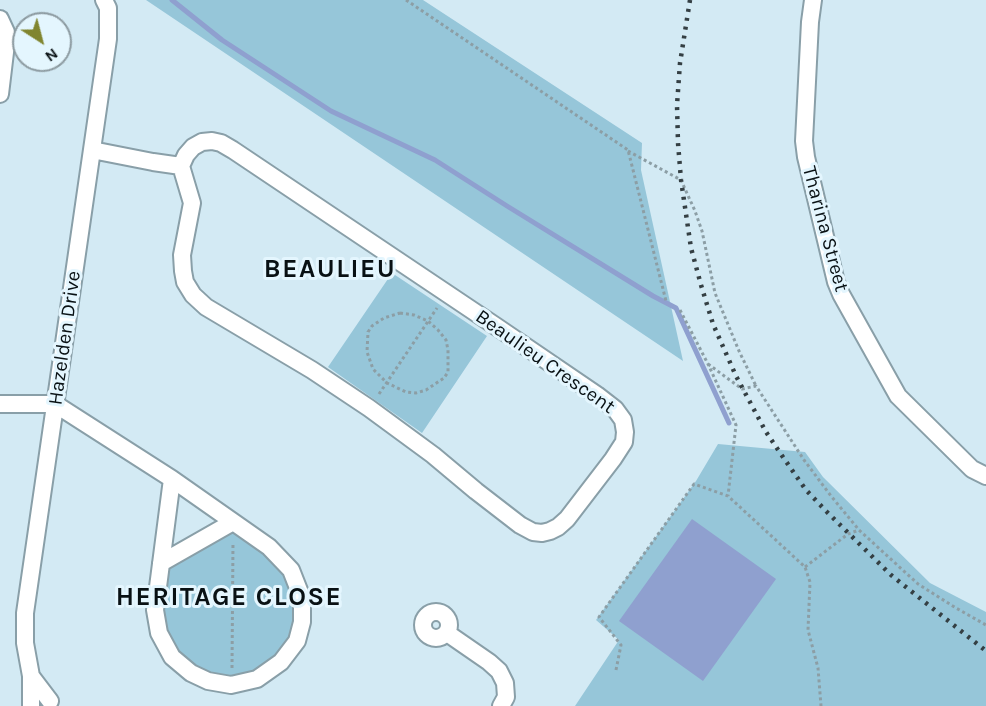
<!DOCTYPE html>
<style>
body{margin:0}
#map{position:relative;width:986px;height:706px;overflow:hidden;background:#d3eaf4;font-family:Karla,sans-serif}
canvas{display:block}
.north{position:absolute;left:12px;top:12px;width:60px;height:60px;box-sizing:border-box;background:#e4f6fe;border:2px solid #8c9aa0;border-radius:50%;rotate:144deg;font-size:16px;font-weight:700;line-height:24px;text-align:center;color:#091114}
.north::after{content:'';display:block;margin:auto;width:21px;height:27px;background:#80852f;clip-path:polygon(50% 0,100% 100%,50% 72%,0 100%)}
</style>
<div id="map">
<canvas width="986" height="706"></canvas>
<div class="north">N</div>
</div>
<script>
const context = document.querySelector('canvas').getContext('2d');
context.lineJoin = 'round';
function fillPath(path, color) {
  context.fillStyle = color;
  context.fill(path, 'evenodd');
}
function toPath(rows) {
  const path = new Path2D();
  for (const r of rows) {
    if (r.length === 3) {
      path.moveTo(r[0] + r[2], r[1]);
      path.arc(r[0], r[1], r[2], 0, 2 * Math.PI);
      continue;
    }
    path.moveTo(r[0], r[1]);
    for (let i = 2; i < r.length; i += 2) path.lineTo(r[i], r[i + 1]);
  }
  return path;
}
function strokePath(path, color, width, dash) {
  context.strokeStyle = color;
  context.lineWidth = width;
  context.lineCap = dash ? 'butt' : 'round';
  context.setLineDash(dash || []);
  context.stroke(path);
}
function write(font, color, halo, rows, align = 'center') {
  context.font = font + ' Karla,sans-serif';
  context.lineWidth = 6;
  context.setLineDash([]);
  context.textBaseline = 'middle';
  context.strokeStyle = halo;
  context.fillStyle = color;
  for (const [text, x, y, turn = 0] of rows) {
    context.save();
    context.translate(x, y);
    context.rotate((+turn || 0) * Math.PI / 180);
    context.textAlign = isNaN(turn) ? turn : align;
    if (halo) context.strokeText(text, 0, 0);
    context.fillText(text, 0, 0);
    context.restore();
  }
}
fillPath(toPath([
 [146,0,423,0,642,143,641,170,683,361],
 [392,273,487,336,422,433,328,367],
 [718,444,805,452,823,477,930,583,986,612,986,706,575,706,619,640,596,620,696,481],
 [229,528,286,567,299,599,295,637,275,666,226,691,162,652,150,632,154,568]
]), '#96c6d9');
fillPath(toPath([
 [692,519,776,579,703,681,619,621]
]), '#8fa0cf');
strokePath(toPath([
 [172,0,222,40,331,111,435,160,507,206,653,296,676,308,729,423]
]), '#8fa0cf', 5);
const street = toPath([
 [813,0,810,22,804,141,806,157,836,282,841,294,898,396,972,469,986,476],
 [0,19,6,32,6,44,0,94],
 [92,150,153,162,181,166,186,155,193,147,202,142,212,141,221,143,233,150,497,327,597,395,615,409,623,420,625,432,624,442,613,459,567,519,558,527,550,531,542,533,533,532,520,525,476,491,433,455,369,408,312,370,206,307,193,295,185,282,183,271,182,255,192,203,181,166],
 [0,404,55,404,172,479,269,547,291,570,302,598,302,622,297,641,281,662,257,679,231,685,208,681,191,673,172,657,159,633,155,610,172,479],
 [161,563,233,522],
 [436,625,13],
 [447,633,489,662,499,671,505,683,506,697,501,706],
 [31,676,50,701],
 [31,706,31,676,25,643,25,613,108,39,108,8,104,0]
]);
strokePath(street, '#899fa8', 20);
strokePath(toPath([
 [406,0,628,150,666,301],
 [628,151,681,180,695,211,702,231,715,293,739,351,756,386],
 [680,310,708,364,736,425,728,496],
 [400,313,414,315,428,321,438,330,446,340,448,350,448,372,444,378,426,390,416,393,406,392,387,383,373,369,367,352,368,332,372,326,384,318,400,313],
 [708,364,742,389,756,386,804,460,831,496,859,530],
 [379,394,437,308],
 [805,567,848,534,859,530,918,584,956,608,986,625],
 [232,668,233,542],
 [616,670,621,645,599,617,694,484,728,496,805,567,810,582,808,630,818,668,821,706]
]), '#8c9ea5', 3, [3, 3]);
strokePath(street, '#fff', 16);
strokePath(toPath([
 [690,0,680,63,677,105,678,143,681,180,691,248,701,285,713,324,736,376,766,432,785,460,806,490,827,512,891,575,986,651]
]), '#343f43', 4.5, [3, 6]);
write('20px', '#091114', '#e4f6fe', [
 ["Tharina Street",825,229,75],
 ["Hazelden Drive",65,338,-82],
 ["Beaulieu Crescent",545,362,35]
]);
context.letterSpacing = '1.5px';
write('bold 26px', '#091114', '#e4f6fe', [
 ["BEAULIEU",330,270],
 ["HERITAGE CLOSE",229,598]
]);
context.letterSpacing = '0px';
</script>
